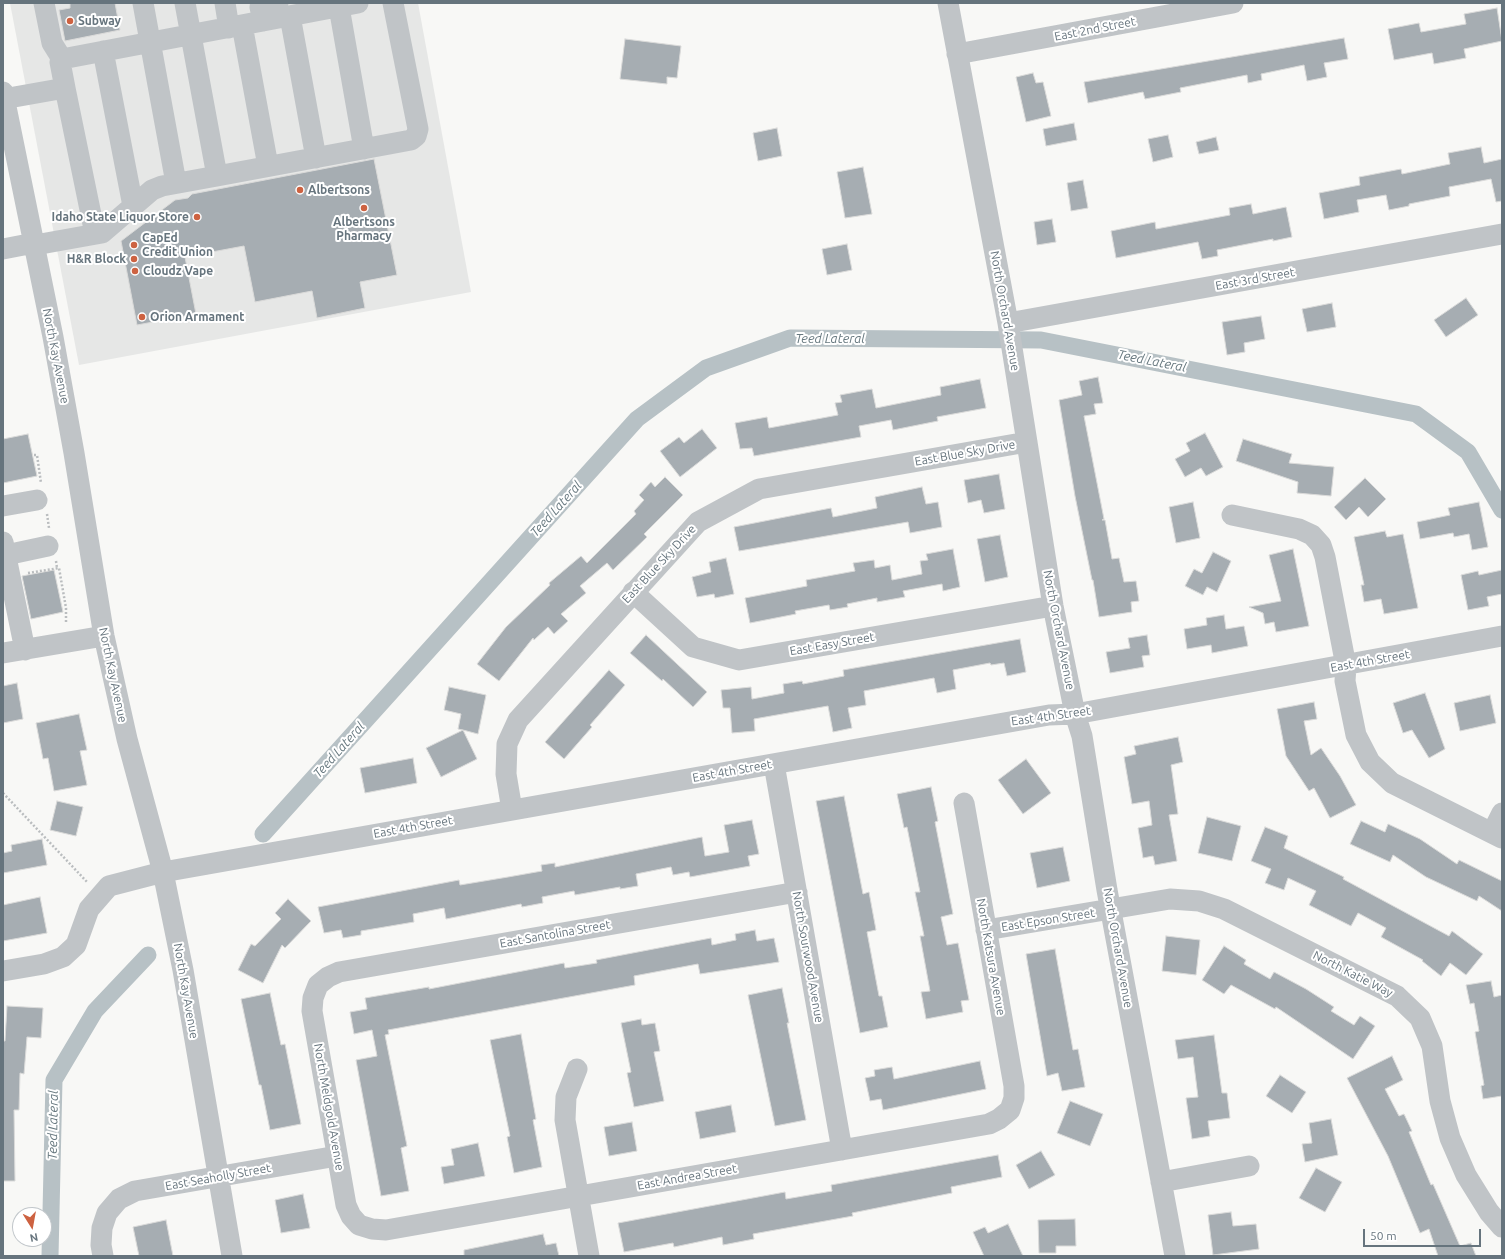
<!DOCTYPE html>
<style>
body{margin:0}
#map{position:relative;width:1505px;height:1259px;overflow:hidden;background:#f8f8f6;font-family:Ubuntu,sans-serif}
canvas{display:block}
.frame{position:absolute;inset:0;border:4px solid #66747d;pointer-events:none}
.north{position:absolute;left:12px;top:1207px;width:40px;height:40px;box-sizing:border-box;background:#fff;border:1px solid #c2c7cb;border-radius:50%;rotate:169deg;font-size:11px;font-weight:700;line-height:16px;text-align:center;color:#66747d}
.north::after{content:'';display:block;margin:auto;width:14px;height:18px;background:#cd6241;clip-path:polygon(50% 0,100% 100%,50% 72%,0 100%)}
.scale{position:absolute;left:1363px;top:1229px;width:118px;height:18px;box-sizing:border-box;border:2px solid #66747d;border-top:0;padding-left:5px;font-size:12px;line-height:14px;white-space:nowrap;color:#66747d;-webkit-text-stroke:3px #fff;paint-order:stroke}
</style>
<div id="map">
<canvas width="1505" height="1259"></canvas>
<div class="frame"></div>
<div class="north">N</div>
<div class="scale">50 m</div>
</div>
<script>
const context = document.querySelector('canvas').getContext('2d');
context.lineJoin = 'round';
function fillPath(path, color) {
  context.fillStyle = color;
  context.fill(path, 'evenodd');
}
function toPath(rows) {
  const path = new Path2D();
  for (const r of rows) {
    path.moveTo(r[0], r[1]);
    for (let i = 2; i < r.length; i += 2) path.lineTo(r[i], r[i + 1]);
  }
  return path;
}
function strokePath(path, color, width, dash) {
  context.strokeStyle = color;
  context.lineWidth = width;
  context.lineCap = dash ? 'butt' : 'round';
  context.setLineDash(dash || []);
  context.stroke(path);
}
function write(font, color, halo, rows, align = 'center') {
  context.font = font + ' Ubuntu,sans-serif';
  context.lineWidth = 4;
  context.setLineDash([]);
  context.textBaseline = 'middle';
  context.strokeStyle = halo;
  context.fillStyle = color;
  for (const [text, x, y, turn = 0] of rows) {
    context.save();
    context.translate(x, y);
    context.rotate((+turn || 0) * Math.PI / 180);
    context.textAlign = isNaN(turn) ? turn : align;
    if (halo) context.strokeText(text, 0, 0);
    context.fillText(text, 0, 0);
    context.restore();
  }
}
fillPath(toPath([
 [10,3,418,3,471,292,79,365]
]), '#e6e7e6');
strokePath(toPath([
 [263,834,637,419,706,368,790,338,1041,340,1416,414,1468,452,1502,510],
 [50,1256,54,1080,95,1011,148,955]
]), '#b7c1c5', 17);
const building = toPath([
 [70,3,115,3,120,30,65,41,59,10,70,8,70,3],
 [1497,8,1502,41,1464,49,1466,58,1434,64,1432,53,1394,60,1388,29,1419,23,1421,32,1466,24,1464,14,1497,8],
 [1344,38,1348,59,1324,63,1327,77,1307,81,1304,65,1261,74,1262,80,1248,83,1247,75,1180,88,1181,92,1145,99,1143,92,1088,103,1084,82,1344,38],
 [625,39,681,46,677,78,667,77,667,84,620,79,625,39],
 [1033,73,1036,83,1043,82,1051,116,1026,122,1016,77,1033,73],
 [1074,123,1077,140,1046,146,1043,129,1074,123],
 [777,128,782,156,758,161,753,133,777,128],
 [1168,135,1173,157,1153,162,1148,139,1168,135],
 [1216,137,1219,150,1199,154,1196,142,1216,137],
 [1481,147,1484,163,1502,159,1502,201,1496,202,1491,179,1449,187,1450,196,1409,204,1409,206,1389,210,1386,195,1357,200,1359,212,1324,219,1319,193,1360,185,1359,177,1401,169,1402,174,1450,164,1448,153,1481,147],
 [374,159,397,275,360,282,365,308,317,318,312,291,255,302,244,246,185,257,196,314,137,325,121,241,175,200,188,198,192,194,374,159],
 [863,167,872,214,845,218,837,172,863,167],
 [1083,180,1088,208,1071,211,1067,183,1083,180],
 [1251,204,1253,214,1286,207,1292,237,1273,241,1273,239,1217,250,1218,256,1202,259,1198,242,1116,258,1111,231,1155,222,1156,229,1230,215,1229,208,1251,204],
 [1052,219,1056,242,1037,245,1034,222,1052,219],
 [847,244,852,270,827,275,822,249,847,244],
 [1466,298,1478,315,1446,337,1434,320,1466,298],
 [1332,303,1336,327,1307,332,1302,309,1332,303],
 [1261,316,1265,339,1244,343,1245,352,1227,355,1222,322,1261,316],
 [1098,377,1103,403,1094,404,1096,414,1084,416,1104,519,1102,520,1105,520,1112,559,1119,558,1124,582,1136,581,1139,601,1131,602,1132,612,1099,617,1093,580,1092,580,1075,496,1059,400,1082,395,1079,381,1098,377],
 [980,379,986,408,937,417,938,421,893,430,891,420,859,426,861,437,754,456,752,448,740,449,735,423,767,417,769,428,838,415,835,403,842,402,840,395,872,389,876,408,941,395,940,387,980,379],
 [702,429,717,448,680,477,660,451,679,437,684,443,702,429],
 [1205,433,1223,467,1206,476,1201,468,1185,477,1175,459,1190,451,1186,443,1205,433],
 [28,434,37,476,3,483,3,439,28,434],
 [1243,439,1292,454,1289,463,1334,467,1331,496,1297,493,1298,482,1236,461,1243,439],
 [999,474,1005,509,984,513,981,500,968,503,964,480,999,474],
 [665,477,683,495,644,534,647,537,613,570,607,563,580,586,586,593,561,614,568,621,554,634,548,627,534,640,533,638,499,681,477,664,506,627,550,585,549,583,581,556,587,563,636,514,634,511,644,500,639,495,651,482,655,487,665,477],
 [1365,478,1386,499,1368,517,1359,507,1346,520,1334,507,1365,478],
 [922,487,926,504,938,502,942,527,910,533,908,522,739,551,734,527,831,508,833,517,877,508,875,497,922,487],
 [1193,502,1200,538,1176,543,1169,507,1193,502],
 [1479,502,1488,547,1472,550,1469,534,1454,537,1453,533,1420,539,1417,522,1450,515,1448,508,1479,502],
 [1385,531,1387,537,1403,534,1418,608,1384,614,1381,599,1364,602,1361,585,1364,585,1354,537,1385,531],
 [1000,535,1008,577,985,582,977,539,1000,535],
 [953,549,960,587,943,591,942,584,903,591,905,597,877,602,877,598,847,604,848,607,830,610,829,605,795,611,796,614,750,623,745,598,807,586,806,580,855,571,853,563,874,560,875,568,890,565,892,580,922,574,920,561,928,560,926,554,953,549],
 [1293,549,1309,626,1276,632,1274,622,1265,624,1263,613,1249,607,1281,601,1269,555,1293,549],
 [1213,552,1231,561,1217,592,1207,587,1203,595,1185,586,1194,569,1202,573,1213,552],
 [726,558,734,594,715,598,714,594,697,597,692,577,711,572,709,562,726,558],
 [54,570,63,612,31,619,22,576,54,570],
 [1502,570,1502,594,1487,597,1489,606,1468,610,1461,575,1478,571,1479,575,1502,570],
 [1224,615,1226,629,1244,626,1248,646,1212,653,1211,645,1187,649,1184,629,1207,625,1206,618,1224,615],
 [646,635,707,692,693,707,663,679,662,681,630,653,646,635],
 [1147,635,1150,655,1142,656,1144,667,1110,673,1106,652,1130,648,1128,638,1147,635],
 [1020,639,1026,672,1007,676,1004,663,991,665,990,663,953,670,956,689,937,693,934,678,864,691,866,705,848,708,852,728,833,732,828,706,754,719,755,731,732,733,730,708,723,708,721,690,751,687,752,699,784,693,783,684,802,681,803,684,844,676,843,670,1020,639],
 [609,670,625,685,590,725,592,727,564,759,545,742,609,670],
 [17,683,23,719,3,723,3,686,17,683],
 [449,687,486,695,478,734,463,730,477,759,441,777,426,748,463,730,458,729,461,714,444,710,449,687],
 [1425,693,1445,749,1429,758,1412,730,1403,733,1393,703,1425,693],
 [1490,695,1496,723,1460,731,1454,703,1490,695],
 [1314,702,1317,719,1304,721,1311,755,1321,748,1340,776,1356,805,1330,818,1314,788,1309,791,1286,756,1277,709,1314,702],
 [79,714,87,750,80,751,87,785,54,791,48,758,43,759,36,723,79,714],
 [1178,737,1183,762,1171,765,1178,814,1169,815,1177,861,1155,865,1153,856,1143,858,1138,828,1152,825,1149,801,1132,804,1124,757,1136,754,1134,746,1178,737],
 [413,758,417,783,365,793,360,768,413,758],
 [1026,759,1051,793,1023,814,998,780,1026,759],
 [931,787,938,821,935,822,953,914,941,917,947,945,958,943,969,1000,961,1001,963,1012,926,1019,921,992,930,991,920,936,924,936,915,892,920,892,907,827,904,828,897,794,931,787],
 [844,796,863,894,869,892,876,930,867,932,879,996,882,996,888,1027,860,1033,816,801,844,796],
 [57,801,83,807,76,836,50,830,57,801],
 [1207,817,1241,826,1232,861,1198,853,1207,817],
 [752,820,759,854,748,856,750,866,690,877,689,872,673,875,671,867,636,874,638,886,620,889,620,887,575,895,574,891,542,897,543,903,522,907,521,904,446,919,444,908,413,914,414,922,361,931,361,935,343,938,341,930,324,933,318,907,459,880,460,885,508,877,542,871,541,865,555,863,555,867,702,837,705,856,729,852,724,825,752,820],
 [1361,821,1385,832,1388,824,1420,839,1457,864,1459,860,1502,881,1502,911,1479,896,1477,901,1426,877,1393,855,1390,862,1350,844,1361,821],
 [1265,827,1288,836,1284,848,1344,877,1343,879,1449,936,1452,931,1483,954,1466,975,1450,963,1441,976,1422,961,1423,960,1381,937,1386,928,1358,913,1351,926,1309,905,1316,891,1288,878,1284,890,1265,883,1271,869,1251,861,1265,827],
 [42,839,47,865,3,873,3,853,12,851,11,845,42,839],
 [1063,847,1070,881,1037,888,1030,853,1063,847],
 [40,897,47,933,3,941,3,905,40,897],
 [288,899,311,921,285,948,282,945,263,983,238,970,251,944,255,946,281,919,275,913,288,899],
 [755,930,757,941,774,938,779,962,700,974,698,964,634,976,635,985,388,1030,389,1034,385,1035,407,1146,401,1148,409,1191,381,1196,356,1060,377,1056,372,1030,354,1034,350,1012,367,1009,365,998,429,987,429,989,564,963,565,968,597,963,596,960,711,938,712,945,736,940,735,934,755,930],
 [1166,936,1200,940,1196,975,1162,971,1166,936],
 [1224,946,1246,960,1244,964,1270,979,1274,972,1306,989,1334,1007,1331,1011,1354,1025,1360,1016,1375,1026,1353,1059,1276,1007,1275,1009,1231,985,1224,994,1202,980,1224,946],
 [1055,949,1073,1050,1078,1049,1085,1087,1062,1091,1058,1073,1047,1076,1026,954,1055,949],
 [1491,981,1494,997,1502,995,1502,1096,1483,1099,1481,1086,1484,1085,1475,1032,1479,1031,1474,1003,1470,1004,1466,985,1491,981],
 [782,988,789,1023,787,1023,806,1120,775,1126,748,995,782,988],
 [270,993,281,1045,285,1044,301,1124,270,1130,261,1085,259,1085,241,999,270,993],
 [7,1006,43,1008,41,1038,27,1037,24,1074,20,1073,19,1110,14,1110,15,1181,3,1181,3,1041,5,1041,7,1006],
 [641,1019,642,1025,655,1023,660,1051,654,1052,664,1101,634,1107,627,1073,631,1072,621,1023,641,1019],
 [521,1034,536,1119,533,1120,542,1167,514,1173,507,1137,510,1136,490,1040,521,1034],
 [1214,1035,1222,1093,1227,1093,1230,1118,1208,1121,1210,1136,1192,1139,1186,1098,1198,1097,1193,1057,1178,1059,1175,1040,1214,1035],
 [1392,1056,1403,1080,1385,1089,1399,1116,1404,1114,1412,1131,1409,1132,1431,1185,1433,1184,1460,1246,1471,1243,1476,1256,1438,1256,1429,1229,1420,1233,1388,1156,1347,1078,1392,1056],
 [980,1061,986,1089,883,1110,881,1099,870,1101,865,1078,875,1076,874,1070,892,1067,894,1079,980,1061],
 [1280,1075,1306,1092,1292,1113,1266,1096,1280,1075],
 [1070,1101,1103,1114,1090,1146,1057,1133,1070,1101],
 [731,1105,736,1132,700,1139,695,1112,731,1105],
 [1331,1119,1338,1155,1305,1162,1302,1144,1312,1143,1309,1123,1331,1119],
 [632,1122,637,1151,609,1156,604,1127,632,1122],
 [478,1143,485,1176,444,1184,441,1167,454,1165,451,1149,478,1143],
 [1041,1151,1055,1175,1029,1189,1016,1165,1041,1151],
 [998,1155,1002,1177,951,1187,952,1193,852,1213,853,1216,753,1234,754,1239,723,1245,722,1237,674,1247,673,1243,624,1252,618,1223,785,1192,786,1199,832,1191,831,1185,998,1155],
 [1316,1168,1342,1182,1325,1212,1299,1198,1316,1168],
 [303,1194,310,1228,281,1233,275,1200,303,1194],
 [1231,1212,1233,1226,1256,1224,1259,1249,1213,1255,1208,1215,1231,1212],
 [1075,1219,1076,1246,1056,1246,1056,1253,1039,1253,1038,1220,1075,1219],
 [166,1220,173,1256,139,1256,133,1227,166,1220],
 [1008,1224,1023,1256,984,1256,973,1232,985,1227,988,1233,1008,1224],
 [543,1234,546,1245,556,1243,559,1256,464,1256,464,1250,543,1234]
]);
fillPath(building, '#a6adb2');
strokePath(building, '#dadad9', 1);
strokePath(toPath([
 [34,455,37,455,41,483],
 [47,514,49,528],
 [56,561,57,568],
 [28,573,59,568,66,608,66,624],
 [3,793,88,883]
]), '#babdbf', 2.5, [2, 2]);
strokePath(toPath([
 [44,3,52,43,62,59],
 [143,3,176,183],
 [185,3,217,176,411,140,416,136,418,129,393,3],
 [225,3,229,28],
 [948,3,1008,323,1053,606,1075,714,1082,736,1107,890,1175,1256],
 [339,7,364,149],
 [290,16,316,158],
 [263,21,260,7,278,3],
 [242,25,268,166],
 [103,51,133,206],
 [957,54,1233,3],
 [65,88,95,234],
 [3,92,53,337,74,453,104,636,127,739,163,872,183,970,232,1256],
 [3,99,65,88,60,62,62,59,358,3],
 [35,245,102,233,152,190,162,186,217,176],
 [3,249,34,243],
 [1008,323,1502,234],
 [3,506,37,500],
 [1232,515,1299,529,1312,535,1321,545,1325,557,1346,666,1345,681,1356,735,1370,762,1392,783,1502,838],
 [3,542,25,650],
 [6,555,48,546],
 [633,592,693,647,739,660,1053,606],
 [3,653,104,636],
 [774,764,842,1150],
 [512,810,506,774,507,744,518,720,698,522,759,489,1027,442],
 [1492,833,1502,813],
 [797,892,339,972,328,977,318,985,313,998,312,1011,346,1205,351,1216,359,1225,372,1229,386,1230,989,1124,999,1119,1010,1110,1014,1098,1014,1086,964,803],
 [986,930,1170,899,1199,901,1224,909,1397,996,1420,1018,1432,1046,1440,1101,1450,1138,1466,1175,1489,1212,1502,1227],
 [3,971,44,964,63,957,76,945,89,909,109,886,163,872,1049,715,1075,714,1502,636],
 [577,1069,566,1097,565,1120,589,1256],
 [1161,1182,1249,1166],
 [103,1256,101,1245,102,1228,107,1213,119,1199,135,1191,337,1156]
]), '#c0c4c7', 21);
for (const [x, y, r, color] of [
 [70,21,4,"#cd6241"],
 [300,190,4,"#cd6241"],
 [364,208,4,"#cd6241"],
 [197,217,4,"#cd6241"],
 [134,245,4,"#cd6241"],
 [134,259,4,"#cd6241"],
 [135,271,4,"#cd6241"],
 [142,317,4,"#cd6241"]
]) {
  const dot = new Path2D();
  dot.arc(x, y, r, 0, 2 * Math.PI);
  context.fillStyle = color;
  context.fill(dot);
  strokePath(dot, '#fff', 1.5);
}
write('bold 12px', '#66747d', '#fff', [
 ["Subway",78,21],
 ["Albertsons",308,190],
 ["Idaho State Liquor Store",189,217,"right"],
 ["Albertsons",364,222,"center"],
 ["Pharmacy",364,236,"center"],
 ["CapEd",142,238],
 ["Credit Union",142,252],
 ["H&R Block",126,259,"right"],
 ["Cloudz Vape",143,271],
 ["Orion Armament",150,317]
], 'left');
write('12px', '#66747d', '#fff', [
 ["East 2nd Street",1095,29,-11],
 ["East 3rd Street",1255,279,-10],
 ["North Orchard Avenue",1005,311,80],
 ["North Kay Avenue",56,356,79],
 ["East Blue Sky Drive",965,453,-10],
 ["East Blue Sky Drive",659,564,-47],
 ["North Orchard Avenue",1059,630,79],
 ["East Easy Street",832,644,-10],
 ["East 4th Street",1370,661,-10],
 ["North Kay Avenue",113,675,78],
 ["East 4th Street",1051,716,-8],
 ["East 4th Street",732,771,-10],
 ["East 4th Street",413,827,-10],
 ["East Epson Street",1048,920,-9],
 ["East Santolina Street",555,934,-10],
 ["North Orchard Avenue",1118,948,80],
 ["North Sourwood Avenue",808,957,80],
 ["North Katsura Avenue",991,957,80],
 ["North Katie Way",1353,974,27],
 ["North Kay Avenue",186,991,80],
 ["North Meldgold Avenue",329,1107,80],
 ["East Seaholly Street",218,1177,-10],
 ["East Andrea Street",687,1177,-10]
]);
write('italic 13px', '#67787f', '#fff', [
 ["Teed Lateral",830,339],
 ["Teed Lateral",1152,361,11],
 ["Teed Lateral",556,509,-48],
 ["Teed Lateral",339,750,-48],
 ["Teed Lateral",53,1125,-89]
]);
</script>
